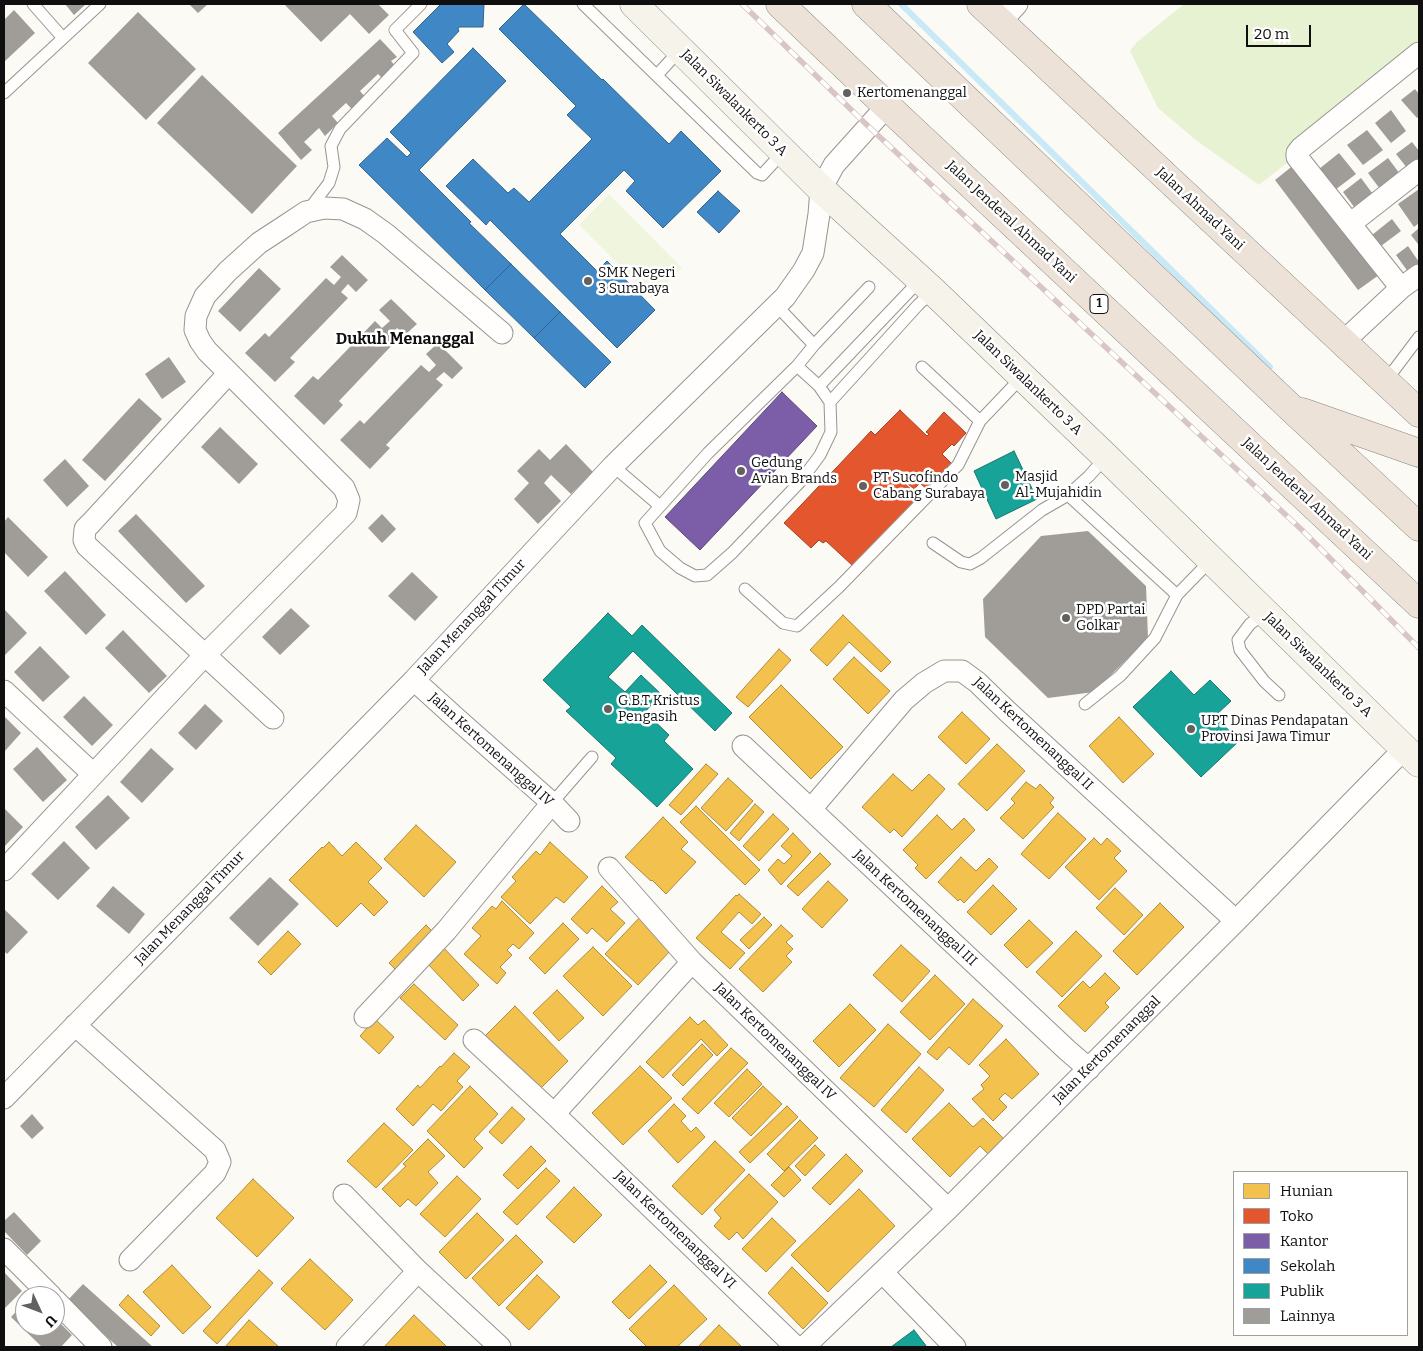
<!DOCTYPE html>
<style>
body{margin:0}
#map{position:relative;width:1423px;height:1351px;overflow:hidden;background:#fcfaf4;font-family:Bitter,serif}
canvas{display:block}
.frame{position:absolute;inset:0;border:5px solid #0f0f0f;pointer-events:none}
.legend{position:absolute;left:1233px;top:1171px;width:175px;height:165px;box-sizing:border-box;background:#fff;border:1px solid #9f9f9f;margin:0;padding:6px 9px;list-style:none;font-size:15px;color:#0f0f0f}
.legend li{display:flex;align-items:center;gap:10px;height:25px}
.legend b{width:25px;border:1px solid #9f9f9f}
.north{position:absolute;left:15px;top:1286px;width:50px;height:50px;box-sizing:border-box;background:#fff;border:1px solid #9f9f9f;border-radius:50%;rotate:133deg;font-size:14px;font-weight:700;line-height:20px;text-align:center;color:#0f0f0f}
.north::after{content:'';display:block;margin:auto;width:18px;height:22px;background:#62615f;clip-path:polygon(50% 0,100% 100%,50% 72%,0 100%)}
.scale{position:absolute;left:1246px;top:25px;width:65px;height:22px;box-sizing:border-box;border:2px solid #0f0f0f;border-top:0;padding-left:6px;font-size:15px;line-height:18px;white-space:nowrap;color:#0f0f0f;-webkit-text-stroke:4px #fff;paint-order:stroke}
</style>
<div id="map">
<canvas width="1423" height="1351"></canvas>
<div class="frame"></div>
<ul class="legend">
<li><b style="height:14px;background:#f2c14e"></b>Hunian</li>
<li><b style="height:14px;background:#e4572e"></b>Toko</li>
<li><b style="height:14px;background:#7b5ea7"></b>Kantor</li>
<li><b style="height:14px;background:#3f88c5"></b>Sekolah</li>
<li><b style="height:14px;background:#17a398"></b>Publik</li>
<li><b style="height:14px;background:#a09d99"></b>Lainnya</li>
</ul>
<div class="north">U</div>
<div class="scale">20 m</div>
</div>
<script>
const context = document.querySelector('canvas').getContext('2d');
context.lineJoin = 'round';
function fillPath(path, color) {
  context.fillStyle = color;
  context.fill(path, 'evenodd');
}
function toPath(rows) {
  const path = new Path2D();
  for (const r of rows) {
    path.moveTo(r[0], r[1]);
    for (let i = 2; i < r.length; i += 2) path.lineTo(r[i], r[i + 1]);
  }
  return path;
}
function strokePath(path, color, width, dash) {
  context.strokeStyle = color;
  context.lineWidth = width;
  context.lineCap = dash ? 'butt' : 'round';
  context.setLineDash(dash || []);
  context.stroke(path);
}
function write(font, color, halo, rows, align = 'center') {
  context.font = font + ' Bitter,serif';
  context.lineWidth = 5;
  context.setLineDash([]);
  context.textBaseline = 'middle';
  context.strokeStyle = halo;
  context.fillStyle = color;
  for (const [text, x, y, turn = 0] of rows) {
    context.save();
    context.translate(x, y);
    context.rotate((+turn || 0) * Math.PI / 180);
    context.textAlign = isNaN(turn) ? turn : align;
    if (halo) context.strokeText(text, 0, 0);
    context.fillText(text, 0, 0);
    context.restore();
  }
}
fillPath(toPath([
 [1184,4,1419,4,1419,58,1259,185,1197,141,1158,108,1130,51,1137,42]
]), '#e7f2d3');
fillPath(toPath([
 [609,194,682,268,652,298,579,225]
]), '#f0f6dd');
const homes = toPath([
 [843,615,891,662,881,672,849,642,827,666,810,650,843,615],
 [779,649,791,660,748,707,736,697,779,649],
 [854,657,890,691,868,714,833,679,854,657],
 [781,685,843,747,811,779,749,717,781,685],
 [962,712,990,739,966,764,938,737,962,712],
 [1119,717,1154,754,1123,783,1089,746,1119,717],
 [997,744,1025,771,987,811,958,784,997,744],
 [706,764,718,774,681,815,669,805,706,764],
 [893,774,912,791,929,774,945,789,902,837,894,829,890,833,862,807,893,774],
 [728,778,753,801,726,831,701,808,728,778],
 [1026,782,1036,789,1040,784,1054,798,1050,803,1054,807,1023,839,1000,818,1015,803,1011,799,1026,782],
 [755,804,764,812,739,841,730,833,755,804],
 [696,806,760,870,745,885,680,822,696,806],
 [1058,813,1086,839,1049,879,1021,854,1058,813],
 [773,814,789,829,759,861,743,846,773,814],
 [937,815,952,830,964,818,975,830,926,879,915,868,918,865,903,850,937,815],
 [663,817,688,842,681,849,696,862,666,894,652,880,651,881,625,857,663,817],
 [416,825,456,862,424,897,384,859,416,825],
 [793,833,811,852,781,885,768,870,778,859,784,864,792,856,781,846,793,833],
 [1094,838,1101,845,1107,838,1121,851,1114,858,1127,871,1099,900,1065,867,1094,838],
 [329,842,342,856,356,842,382,868,368,882,388,902,374,916,361,903,337,927,289,880,322,847,323,848,329,842],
 [550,842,588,877,564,903,556,897,530,924,501,897,516,881,512,877,536,851,540,855,550,842],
 [820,853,831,864,798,896,787,886,820,853],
 [961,857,976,871,989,858,998,867,964,903,960,899,958,901,938,882,961,857],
 [828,881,848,900,822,928,802,909,828,881],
 [993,885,1017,909,991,935,967,912,993,885],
 [602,886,618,902,610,909,625,923,607,942,592,928,587,934,571,919,602,886],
 [1115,888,1143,915,1124,935,1096,908,1115,888],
 [739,894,761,914,752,924,739,912,721,932,745,953,730,969,696,938,736,895,737,896,739,894],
 [502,901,534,933,519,949,513,944,507,950,512,955,500,967,506,973,497,984,464,954,481,936,472,928,492,906,496,909,502,901],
 [1160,903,1184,927,1137,975,1113,951,1160,903],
 [640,917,673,948,638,985,605,954,640,917],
 [764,917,772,925,749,949,740,940,764,917],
 [1029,920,1053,943,1027,968,1004,945,1029,920],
 [563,923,579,939,545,974,529,958,563,923],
 [426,925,437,936,400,974,389,963,426,925],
 [781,925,793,936,786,942,793,949,786,956,792,962,763,992,739,969,781,925],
 [288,931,301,944,271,975,258,962,288,931],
 [1076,931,1102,956,1062,997,1036,972,1076,931],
 [441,945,479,985,463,1001,425,961,441,945],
 [901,945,930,971,902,1002,873,975,901,945],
 [593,947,632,986,603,1016,563,976,593,947],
 [1105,973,1120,988,1105,1003,1109,1007,1085,1032,1058,1006,1083,981,1090,988,1105,973],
 [935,975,965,1004,930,1040,900,1012,935,975],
 [414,984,458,1025,445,1040,400,998,414,984],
 [557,990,584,1018,559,1041,533,1013,557,990],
 [973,999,1003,1026,969,1065,949,1047,937,1060,927,1052,973,999],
 [850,1004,876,1030,839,1067,813,1041,850,1004],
 [515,1006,568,1061,536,1093,483,1038,515,1006],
 [690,1017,698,1025,704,1020,728,1045,717,1056,701,1039,663,1078,646,1062,690,1017],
 [375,1019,394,1037,379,1054,360,1036,375,1019],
 [888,1024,921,1054,874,1107,840,1078,888,1024],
 [1006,1039,1039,1074,1012,1099,1005,1093,999,1099,1007,1107,993,1121,972,1099,984,1089,981,1085,990,1076,979,1065,1006,1039],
 [702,1044,713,1055,683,1086,672,1075,702,1044],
 [731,1048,748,1063,698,1114,682,1099,731,1048],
 [454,1053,470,1067,457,1081,463,1087,441,1111,433,1104,413,1126,396,1109,418,1085,420,1088,440,1066,441,1067,454,1053],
 [640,1066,672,1098,623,1145,592,1113,640,1066],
 [919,1067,944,1090,906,1133,881,1110,919,1067],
 [747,1069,762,1084,729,1117,714,1103,747,1069],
 [470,1086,498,1114,474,1139,483,1148,464,1168,427,1131,470,1086],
 [763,1086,782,1104,751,1136,732,1118,763,1086],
 [949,1103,973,1127,983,1118,1006,1141,990,1156,980,1146,950,1177,912,1139,949,1103],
 [674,1104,686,1116,681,1121,691,1132,696,1127,705,1137,678,1163,648,1131,674,1104],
 [787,1106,798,1117,750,1163,739,1152,787,1106],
 [512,1107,525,1119,502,1144,489,1132,512,1107],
 [800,1120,818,1138,784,1171,767,1154,800,1120],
 [384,1123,413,1150,376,1188,347,1161,384,1123],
 [428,1139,445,1156,428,1172,438,1183,416,1206,408,1199,400,1207,382,1189,406,1166,403,1164,428,1139],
 [715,1141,745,1170,702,1215,672,1186,715,1141],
 [815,1145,825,1155,805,1176,795,1166,815,1145],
 [531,1146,546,1161,518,1189,503,1175,531,1146],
 [846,1154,863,1171,830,1205,812,1188,846,1154],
 [789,1167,801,1180,784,1197,771,1185,789,1167],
 [546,1168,560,1181,517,1225,503,1212,546,1168],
 [749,1174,778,1202,743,1239,737,1232,729,1240,714,1226,721,1218,714,1210,749,1174],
 [457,1176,481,1199,445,1237,420,1214,457,1176],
 [253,1179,294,1218,257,1257,216,1218,253,1179],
 [574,1187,602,1215,574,1243,546,1217,574,1187],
 [859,1189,895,1226,828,1292,791,1255,859,1189],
 [477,1213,504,1240,466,1279,439,1252,477,1213],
 [772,1218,796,1241,766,1272,742,1249,772,1218],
 [516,1235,543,1262,499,1306,472,1278,516,1235],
 [310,1259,353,1300,325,1330,281,1289,310,1259],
 [172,1265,211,1307,183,1334,143,1292,172,1265],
 [650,1265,667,1282,629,1319,612,1302,650,1265],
 [792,1267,828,1303,803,1329,768,1293,792,1267],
 [259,1270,273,1283,217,1344,203,1331,259,1270],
 [537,1275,560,1297,529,1330,506,1308,537,1275],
 [674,1285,707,1319,677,1347,647,1347,629,1329,674,1285],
 [128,1295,160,1326,151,1336,119,1305,128,1295],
 [414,1315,447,1347,384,1347,414,1315],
 [249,1320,279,1347,225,1347,249,1320],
 [719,1325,742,1347,698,1347,719,1325]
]);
fillPath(homes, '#f2c14e');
strokePath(homes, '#ae8c3b', 1);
const shops = toPath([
 [900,410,927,436,929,434,926,432,944,412,966,433,954,446,952,444,942,454,954,466,930,492,920,483,914,489,900,477,899,478,919,497,853,566,826,541,823,543,819,540,811,548,784,523,871,431,875,435,900,410]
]);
fillPath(shops, '#e4572e');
strokePath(shops, '#a44125', 1);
const offices = toPath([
 [782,392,817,426,700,550,665,517,782,392]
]);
fillPath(offices, '#7b5ea7');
strokePath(offices, '#5b4679', 1);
const schools = toPath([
 [441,4,484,4,483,27,459,27,458,29,459,31,447,44,454,52,442,63,413,32,441,4],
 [524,4,602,80,603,79,669,144,681,131,721,171,663,228,626,191,635,181,624,170,560,234,597,271,607,261,655,310,617,348,490,220,486,225,446,186,473,159,508,193,514,188,529,202,592,139,567,115,576,106,499,29,524,4],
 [473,48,506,81,419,170,471,222,469,223,511,264,485,290,359,165,387,138,407,157,411,153,390,132,473,48],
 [718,191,740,211,719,233,697,212,718,191],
 [511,264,560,312,534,338,485,290,511,264],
 [560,312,611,362,585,388,534,338,560,312]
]);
fillPath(schools, '#3f88c5');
strokePath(schools, '#31648e', 1);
const public = toPath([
 [1014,451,1037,499,996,519,974,471,1014,451],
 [608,613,632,636,642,625,732,713,715,731,633,651,608,677,625,692,641,675,661,694,645,712,669,735,664,741,693,769,657,807,611,764,616,758,566,711,571,707,543,680,608,613],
 [1171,671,1194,695,1210,680,1231,701,1215,716,1239,741,1201,777,1133,707,1171,671],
 [914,1330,927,1347,891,1347,914,1330]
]);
fillPath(public, '#17a398');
strokePath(public, '#15776f', 1);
strokePath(toPath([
 [901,4,1270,367]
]), '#c9e9f7', 6);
fillPath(toPath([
 [65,4,86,4,74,15],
 [189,4,208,4,198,13],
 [284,4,378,4,389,15,369,34,350,14,321,42],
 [14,10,35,33,4,62,4,20],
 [138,12,196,69,146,120,88,63],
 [380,39,397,57,391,61,397,68,384,80,378,74,360,91,366,98,353,110,346,103,332,116,338,123,325,136,319,128,304,142,312,150,301,160,278,133],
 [202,75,297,166,252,214,157,123],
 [1415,89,1419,94,1419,116,1417,118,1401,100],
 [1391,110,1406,131,1391,143,1375,123],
 [1367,130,1383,150,1363,165,1347,145],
 [1412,142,1419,151,1419,167,1411,173,1396,154],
 [1339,153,1356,174,1335,190,1319,169],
 [1388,158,1403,178,1383,193,1368,173],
 [1295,164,1379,275,1358,290,1275,180],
 [1361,178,1378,201,1360,215,1343,192],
 [1419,189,1419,223,1414,227,1398,204],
 [1392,219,1401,231,1381,246,1372,235],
 [1419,228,1419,243,1418,244,1411,235],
 [1408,246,1419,262,1419,270,1411,276,1396,255],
 [342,255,368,280,356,292,348,284,341,292,348,298,290,358,295,362,275,382,245,353,265,333,269,337,326,278,334,285,341,277,330,267],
 [259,268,281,289,240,332,218,311],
 [391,299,417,324,405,335,397,328,390,335,396,341,339,401,343,405,324,425,294,396,313,376,318,380,375,321,382,328,390,321,379,310],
 [438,343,463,368,452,379,444,372,436,379,443,385,386,445,390,448,370,469,340,440,360,420,364,424,421,365,429,372,436,365,426,354],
 [169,357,186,382,162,399,145,374],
 [139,398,162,419,105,481,82,460],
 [220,427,258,464,239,484,201,447],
 [566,444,593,472,571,494,551,475,544,483,561,501,538,524,514,499,529,483,517,471,539,449,550,460],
 [65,459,89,486,67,507,43,480],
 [136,514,205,586,186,603,118,531],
 [382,514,396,529,382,543,368,528],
 [8,517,48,557,28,577,4,552,4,522],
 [1088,531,1146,586,1148,638,1094,692,1048,698,985,637,983,599,1041,536],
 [65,571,106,615,86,635,44,591],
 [412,572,438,597,415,621,388,596],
 [291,608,310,626,280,655,262,637],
 [4,609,27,633,4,656],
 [123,630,167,676,149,693,105,648],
 [40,646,70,677,43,702,14,672],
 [84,696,113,725,92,746,63,717],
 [205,704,223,721,196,750,178,733],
 [4,716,21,733,4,752],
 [37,747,67,780,43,802,13,769],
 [151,748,174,769,142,803,120,782],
 [108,795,130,818,96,850,75,827],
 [4,808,23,827,4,847],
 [64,841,90,868,58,900,31,874],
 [270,877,299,904,258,946,229,918],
 [113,886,145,914,129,934,96,906],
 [4,909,28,932,7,954,4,951],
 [32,1114,44,1128,32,1139,20,1126],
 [14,1212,41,1241,27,1255,4,1231,4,1221],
 [4,1272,22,1291,4,1309],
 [83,1284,153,1347,118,1347,67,1301],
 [25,1302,25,1326,55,1326,55,1318,72,1335,61,1347,42,1347,11,1317]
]), '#a09d99');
const service = toPath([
 [33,4,63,38],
 [583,4,757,173,762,175,783,152],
 [657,75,680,50],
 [4,93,100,4],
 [310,208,329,183,334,167,331,146,340,129,413,53,395,30,421,4],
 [776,305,814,345],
 [797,366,819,386,830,402,831,432,820,455,800,482,732,553,707,575,695,576,680,568,660,551,645,523,708,453,797,366],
 [797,366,814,345,869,287],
 [922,367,980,421],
 [1385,382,1419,337],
 [819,386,920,280],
 [830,402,918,305,933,291],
 [613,466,660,506],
 [1068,495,1089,476,1106,457],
 [933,543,961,562,970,564,981,558,1042,510,1068,495,1177,595,1211,560],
 [745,589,783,623,797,626,839,587,958,465,980,421,1022,377],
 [1265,613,1250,624,1238,640,1240,650,1264,681,1279,695],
 [1085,704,1120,676,1155,638,1177,595],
 [552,803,592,757]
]);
const minor = toPath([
 [1000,22,1017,4],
 [1350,224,1419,170],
 [1401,288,1297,157,1297,153,1301,148,1419,53],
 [1343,342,1401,288,1419,275],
 [229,373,91,523,85,529,84,540,87,546,273,718],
 [414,680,457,719,552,803,569,821],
 [4,691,93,774],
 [743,746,1067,1050,1089,1069],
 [811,809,904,700,924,683,944,671,962,671,977,682,1008,712,1236,921],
 [609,868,692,962,948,1209],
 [4,870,205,655,346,513,349,500,344,488,207,351,200,341,195,330,196,316,205,296,228,271,259,243,285,226,306,212,324,208,343,209,365,219,386,234,502,333],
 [365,1017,446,931,552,803],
 [75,1025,215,1150,220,1162,215,1173,130,1260],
 [474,1040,554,1114,796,1347],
 [4,1098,414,680,613,466,785,297,804,270,813,253,819,214,821,189,834,165,887,106],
 [554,1114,692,962],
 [344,1195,418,1271,500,1347],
 [4,1249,51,1296],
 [883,1273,955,1347],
 [55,1300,101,1347],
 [347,1347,418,1271],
 [804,1347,948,1209,1236,921,1405,748]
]);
const secondary = toPath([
 [634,4,821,189,933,291,1106,457,1419,763]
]);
const trunk = toPath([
 [780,4,887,106,1419,604],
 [866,4,1292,409,1419,527],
 [981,4,1419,413],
 [1302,412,1419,453]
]);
strokePath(service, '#969592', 13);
strokePath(minor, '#969592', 23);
strokePath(secondary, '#8c8b89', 29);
strokePath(trunk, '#83827f', 29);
strokePath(service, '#fffefd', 11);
strokePath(minor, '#fffefd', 21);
strokePath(secondary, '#f5f3ea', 28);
strokePath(trunk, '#ece2d8', 28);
const rail = toPath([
 [742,4,868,126,1302,530,1419,648]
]);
strokePath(rail, '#d8c5c6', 5.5);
strokePath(rail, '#fff', 4, [11]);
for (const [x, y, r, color] of [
 [847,93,5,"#62615f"],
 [588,281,5,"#62615f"],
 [741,471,5,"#62615f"],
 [1005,485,5,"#62615f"],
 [863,486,5,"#62615f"],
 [1066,618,5,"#62615f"],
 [608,709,5,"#62615f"],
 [1191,729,5,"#62615f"]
]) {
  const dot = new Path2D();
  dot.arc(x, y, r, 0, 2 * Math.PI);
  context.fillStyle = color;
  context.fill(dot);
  strokePath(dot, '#fff', 2);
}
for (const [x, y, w] of [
 [1099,304,18]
]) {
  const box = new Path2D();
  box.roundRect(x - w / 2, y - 9.5, w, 19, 4);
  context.fillStyle = '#fff';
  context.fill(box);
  strokePath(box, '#0f0f0f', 1);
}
write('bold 12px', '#0f0f0f', null, [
 ["1",1099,304]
]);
write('14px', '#0f0f0f', '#fff', [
 ["Kertomenanggal",857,93],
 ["SMK Negeri",598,273],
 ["3 Surabaya",598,289],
 ["Gedung",751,463],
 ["Avian Brands",751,479],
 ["Masjid",1015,477],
 ["Al-Mujahidin",1015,493],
 ["PT Sucofindo",873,478],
 ["Cabang Surabaya",873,494],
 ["DPD Partai",1076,610],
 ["Golkar",1076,626],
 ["G.B.T Kristus",618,701],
 ["Pengasih",618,717],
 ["UPT Dinas Pendapatan",1201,721],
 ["Provinsi Jawa Timur",1201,737]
], 'left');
write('14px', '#0f0f0f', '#fff', [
 ["Jalan Siwalankerto 3 A",734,103,45],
 ["Jalan Ahmad Yani",1200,209,43],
 ["Jalan Jenderal Ahmad Yani",1011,222,43],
 ["Jalan Siwalankerto 3 A",1028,383,44],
 ["Jalan Jenderal Ahmad Yani",1307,499,43],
 ["Jalan Menanggal Timur",472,617,-47],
 ["Jalan Siwalankerto 3 A",1318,665,44],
 ["Jalan Kertomenanggal II",1033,734,43],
 ["Jalan Kertomenanggal IV",491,750,42],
 ["Jalan Menanggal Timur",190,908,-46],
 ["Jalan Kertomenanggal III",915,908,43],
 ["Jalan Kertomenanggal IV",775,1042,44],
 ["Jalan Kertomenanggal",1107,1050,-45],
 ["Jalan Kertomenanggal VI",675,1230,44]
]);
write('bold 16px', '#0f0f0f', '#fff', [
 ["Dukuh Menanggal",405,340]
]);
</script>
